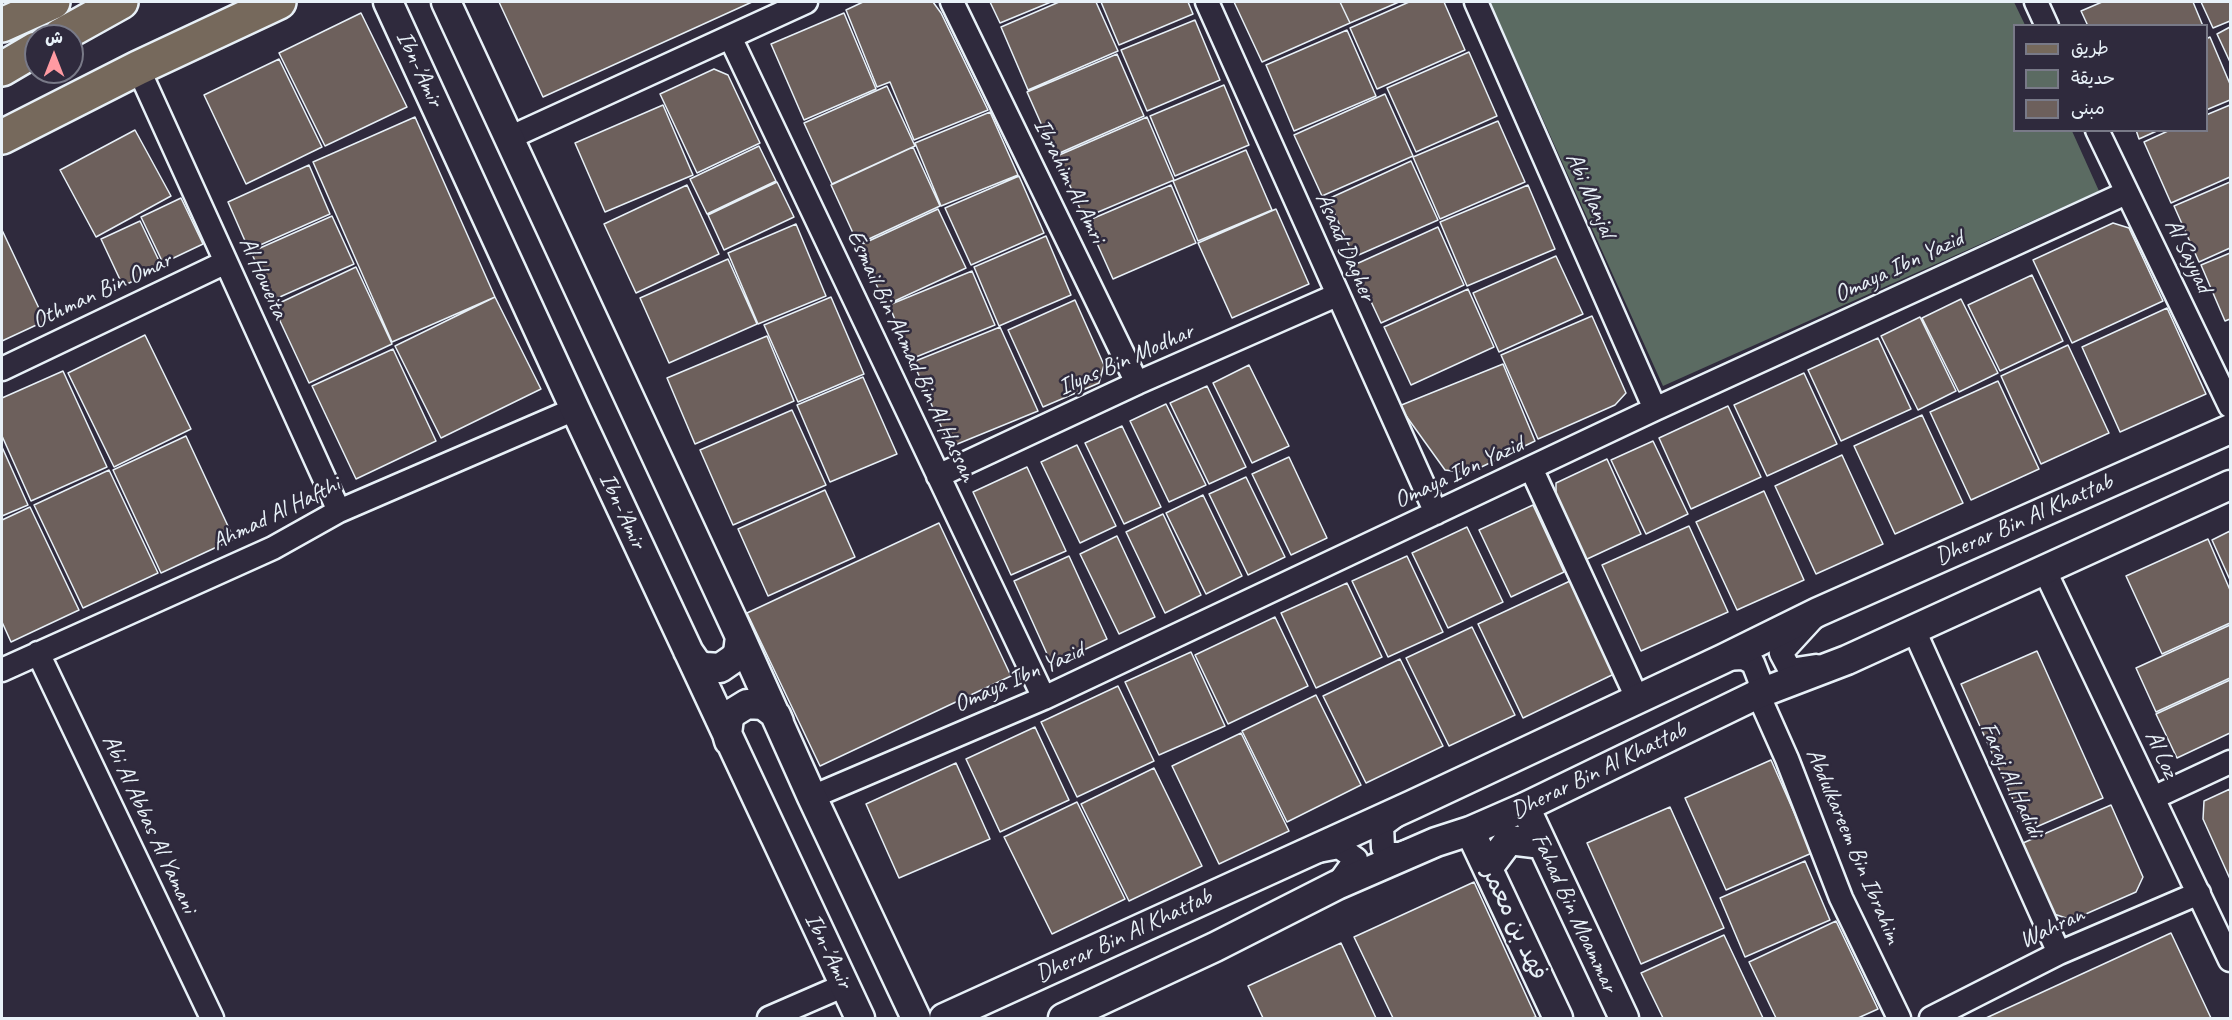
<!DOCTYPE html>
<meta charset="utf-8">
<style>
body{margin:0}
#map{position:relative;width:2232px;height:1020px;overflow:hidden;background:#2f2a3d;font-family:Caveat,"Playpen Sans Arabic",sans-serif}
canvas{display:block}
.frame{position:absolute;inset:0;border:3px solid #e8f1f8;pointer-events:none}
.legend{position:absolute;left:2013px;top:24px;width:195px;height:108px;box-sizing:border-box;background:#2f2a3d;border:2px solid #797a88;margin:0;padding:8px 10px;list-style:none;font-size:18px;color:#e8f1f8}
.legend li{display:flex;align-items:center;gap:12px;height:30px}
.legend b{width:30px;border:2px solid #797a88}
.north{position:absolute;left:24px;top:24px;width:60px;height:60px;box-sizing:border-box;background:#2f2a3d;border:2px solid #797a88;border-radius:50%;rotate:0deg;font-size:16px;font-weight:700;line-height:24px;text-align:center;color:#e8f1f8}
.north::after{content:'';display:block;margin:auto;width:21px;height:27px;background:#ff9aa2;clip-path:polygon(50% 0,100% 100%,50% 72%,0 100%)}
</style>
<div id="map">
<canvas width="2232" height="1020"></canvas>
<div class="frame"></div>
<ul class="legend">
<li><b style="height:8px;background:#76695c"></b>طريق</li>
<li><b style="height:16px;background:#5b6b62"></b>حديقة</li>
<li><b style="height:16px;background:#6d605c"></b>مبنى</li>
</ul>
<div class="north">ش</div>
</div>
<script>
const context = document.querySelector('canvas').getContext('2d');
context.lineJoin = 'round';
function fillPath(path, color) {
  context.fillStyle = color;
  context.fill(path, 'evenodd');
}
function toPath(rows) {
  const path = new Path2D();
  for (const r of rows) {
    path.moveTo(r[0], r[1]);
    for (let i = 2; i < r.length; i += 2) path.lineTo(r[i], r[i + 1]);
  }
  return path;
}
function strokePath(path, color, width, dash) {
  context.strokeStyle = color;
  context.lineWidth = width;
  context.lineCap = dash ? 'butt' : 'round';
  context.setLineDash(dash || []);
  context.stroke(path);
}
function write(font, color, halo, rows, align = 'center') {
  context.font = font + ' Caveat,"Playpen Sans Arabic",sans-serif';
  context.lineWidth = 5;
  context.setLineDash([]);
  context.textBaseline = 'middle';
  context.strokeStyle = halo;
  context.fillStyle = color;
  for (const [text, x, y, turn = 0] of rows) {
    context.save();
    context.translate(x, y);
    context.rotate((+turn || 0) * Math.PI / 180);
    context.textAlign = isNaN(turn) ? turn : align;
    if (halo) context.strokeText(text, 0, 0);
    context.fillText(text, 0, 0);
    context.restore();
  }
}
fillPath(toPath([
 [1490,2,2014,2,2025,25,2014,26,2014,130,2072,131,2099,191,1663,386]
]), '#5b6b62');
const building = toPath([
 [499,2,752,2,543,97,499,2],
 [863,2,933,2,941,13,988,110,914,140,890,82,877,87,846,10,863,2],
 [990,2,1051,2,1000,23,990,2],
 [1059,2,1096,2,1118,51,1028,90,1001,27,1059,2],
 [1101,2,1188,2,1193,14,1119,45,1101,2],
 [1234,2,1340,2,1350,23,1262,62,1234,2],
 [1340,2,1399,2,1350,23,1340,2],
 [1409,2,1444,2,1465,50,1377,89,1350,28,1409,2],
 [2102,2,2193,2,2203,26,2088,26,2081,11,2102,2],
 [2201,2,2230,2,2230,21,2213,28,2201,2],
 [361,13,407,107,325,146,279,53,361,13],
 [844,13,876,89,804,120,771,44,844,13],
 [1195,20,1220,80,1147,111,1121,50,1195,20],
 [2230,27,2230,62,2217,34,2230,27],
 [1347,30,1376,96,1294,131,1266,65,1347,30],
 [2210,37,2230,84,2230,100,2206,110,2206,39,2210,37],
 [1469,52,1497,116,1416,152,1387,88,1469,52],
 [1117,54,1144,116,1055,155,1027,92,1117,54],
 [279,59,322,147,246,184,204,95,279,59],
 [714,69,728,75,760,143,697,173,660,94,714,69],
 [1224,85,1249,145,1175,176,1150,116,1224,85],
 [887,86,915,146,832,184,804,123,887,86],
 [1385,94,1413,156,1322,196,1294,135,1385,94],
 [663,105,693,175,605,212,575,143,663,105],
 [2230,105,2230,177,2171,203,2144,142,2170,130,2206,130,2206,115,2230,105],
 [990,112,1018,175,941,206,915,143,990,112],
 [415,117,495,297,392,342,313,162,415,117],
 [1147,117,1174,180,1084,218,1057,156,1147,117],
 [1498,121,1525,182,1440,219,1413,157,1498,121],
 [135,130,171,196,96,237,60,170,135,130],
 [2136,130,2159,130,2139,139,2136,130],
 [759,146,776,181,707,214,690,179,759,146],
 [913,147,940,206,858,244,831,185,913,147],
 [1246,150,1272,210,1198,241,1173,181,1246,150],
 [1411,161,1438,220,1354,257,1328,199,1411,161],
 [309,165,330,214,249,250,228,202,309,165],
 [1019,176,1044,233,971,265,945,208,1019,176],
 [777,182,794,217,724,250,708,215,777,182],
 [2230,182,2230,248,2199,262,2174,206,2230,182],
 [687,185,719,254,636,293,604,224,687,185],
 [1171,185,1196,243,1113,279,1087,221,1171,185],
 [1528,185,1555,249,1467,286,1440,222,1528,185],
 [181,198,203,244,163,263,141,217,181,198],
 [938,209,966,268,886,305,858,246,938,209],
 [1276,209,1309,284,1232,318,1198,243,1276,209],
 [332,216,354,264,273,300,251,252,332,216],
 [140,221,162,267,123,286,101,239,140,221],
 [2113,223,2129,228,2163,301,2072,343,2033,260,2113,223],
 [796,224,826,296,758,324,728,253,796,224],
 [1438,227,1464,285,1381,323,1354,265,1438,227],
 [2,230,45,321,2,341,2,230],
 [1046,236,1071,295,999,326,974,267,1046,236],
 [2230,253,2230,319,2225,321,2201,265,2230,253],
 [1556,256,1583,314,1499,352,1473,293,1556,256],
 [728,259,757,324,669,363,640,298,728,259],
 [356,267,392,344,309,383,273,306,356,267],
 [972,271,995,325,911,359,889,305,972,271],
 [2032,275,2063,341,2000,371,1968,305,2032,275],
 [1468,289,1494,347,1411,385,1384,327,1468,289],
 [495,297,541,389,441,438,395,346,495,297],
 [831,297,864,374,798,402,764,325,831,297],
 [1961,299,1998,373,1959,392,1922,318,1961,299],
 [1075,300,1104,365,1099,383,1043,407,1008,330,1075,300],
 [2167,308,2206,394,2120,432,2082,347,2167,308],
 [1592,316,1626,393,1615,405,1538,439,1501,355,1592,316],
 [1920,317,1956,391,1918,410,1881,336,1920,317],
 [1000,327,1038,411,950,447,913,362,1000,327],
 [145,335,191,429,114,467,68,373,145,335],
 [767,336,794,401,695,444,667,378,767,336],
 [1878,338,1911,409,1841,441,1808,370,1878,338],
 [2068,345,2109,433,2041,464,2001,376,2068,345],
 [393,349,436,441,356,479,312,386,393,349],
 [1503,364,1535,441,1469,473,1445,470,1399,406,1503,364],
 [1249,365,1289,446,1252,463,1213,383,1249,365],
 [63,371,107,467,31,501,2,436,2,398,63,371],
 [1804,373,1837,444,1767,476,1734,405,1804,373],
 [863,377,897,454,830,482,797,405,863,377],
 [1998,381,2039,469,1971,500,1930,412,1998,381],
 [1207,386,1246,467,1209,484,1170,403,1207,386],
 [1166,404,1206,485,1169,502,1130,421,1166,404],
 [1728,406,1761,477,1691,509,1659,438,1728,406],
 [792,410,826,485,733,525,700,450,792,410],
 [1922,415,1963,503,1895,534,1854,446,1922,415],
 [1122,426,1161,507,1124,524,1085,443,1122,426],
 [186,436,234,539,161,573,113,470,186,436],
 [1653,441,1688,514,1646,534,1611,460,1653,441],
 [1077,445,1116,526,1080,543,1041,462,1077,445],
 [2,447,28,505,2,516,2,447],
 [1842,455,1883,544,1816,574,1775,486,1842,455],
 [1289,457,1327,538,1291,555,1252,474,1289,457],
 [1607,459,1641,534,1585,560,1556,498,1556,483,1607,459],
 [1027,467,1066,551,1011,575,973,492,1027,467],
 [109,470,158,573,83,608,34,505,109,470],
 [1246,477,1285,557,1248,575,1209,494,1246,477],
 [825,490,855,557,768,596,738,529,825,490],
 [1764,491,1804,580,1737,610,1696,522,1764,491],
 [1203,495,1242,576,1206,594,1166,513,1203,495],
 [1533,505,1564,572,1511,597,1479,530,1533,505],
 [30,507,79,610,11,642,2,622,2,520,30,507],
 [1163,514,1201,595,1165,613,1126,532,1163,514],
 [939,523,1011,676,820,766,747,613,939,523],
 [1689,526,1728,612,1641,651,1602,565,1689,526],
 [1467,527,1503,602,1448,628,1412,553,1467,527],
 [2230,531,2230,580,2212,540,2230,531],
 [1117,536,1155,617,1119,634,1080,554,1117,536],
 [2208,539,2230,590,2230,623,2162,654,2126,576,2208,539],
 [1069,556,1107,639,1052,665,1014,581,1069,556],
 [1407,556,1443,632,1388,657,1352,581,1407,556],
 [1570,581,1614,674,1523,718,1478,624,1570,581],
 [1347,583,1382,657,1316,688,1281,613,1347,583],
 [1275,617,1308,686,1228,724,1195,655,1275,617],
 [2230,625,2230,678,2156,712,2136,668,2230,625],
 [1472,627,1515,715,1449,746,1406,658,1472,627],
 [2037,651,2103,798,2027,831,1961,684,2037,651],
 [1191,652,1225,726,1159,755,1125,682,1191,652],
 [1400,659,1443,746,1366,783,1323,696,1400,659],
 [2230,680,2230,733,2177,758,2156,714,2230,680],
 [1118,686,1154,761,1077,797,1041,722,1118,686],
 [1316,695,1361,785,1287,822,1242,731,1316,695],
 [1035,727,1069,800,1000,832,966,759,1035,727],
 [1241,733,1289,831,1219,864,1172,766,1241,733],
 [1771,760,1812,853,1726,890,1685,798,1771,760],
 [956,763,990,839,899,878,866,804,956,763],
 [1154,768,1202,866,1129,901,1081,804,1154,768],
 [2230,789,2230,879,2203,819,2204,801,2230,789],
 [1077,802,1125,899,1052,934,1004,837,1077,802],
 [2111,805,2143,877,2136,892,2072,920,2054,914,2023,843,2111,805],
 [1670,807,1724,928,1641,964,1587,843,1670,807],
 [1805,861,1830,920,1745,957,1720,898,1805,861],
 [1474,882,1536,1017,1532,1018,1393,1018,1354,937,1474,882],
 [1836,921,1878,1009,1858,1018,1776,1018,1749,962,1836,921],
 [2171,933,2211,1018,1986,1018,2171,933],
 [1724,935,1763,1018,1663,1018,1641,973,1724,935],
 [1341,943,1376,1018,1263,1018,1248,986,1341,943]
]);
fillPath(building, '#6d605c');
strokePath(building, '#e8f1f8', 1.5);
const minor = toPath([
 [952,2,1137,383],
 [1207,2,1436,513],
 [1476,2,1655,409],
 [2036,2,2047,26],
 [730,37,1044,698],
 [138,68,339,511],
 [2097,130,2230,406],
 [509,138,806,2],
 [2,369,226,262],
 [1531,468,1637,698],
 [938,476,1137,383,1337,295],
 [2045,571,2230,960],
 [1814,617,1781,653,1790,670,1816,666],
 [1914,630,2059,953],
 [38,653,212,1018],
 [1723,659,1743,658,1753,663,1760,681,1758,694,1787,759,1841,898,1899,1018],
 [2,670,273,548,339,511,575,409],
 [812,797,1044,698,1655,409,2126,193],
 [2153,798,2230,762],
 [1398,814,1382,826,1383,848,1388,854,1400,854,1412,850],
 [1318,851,1339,847,1356,859,1337,885],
 [769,1018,845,985],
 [1931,1018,2059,953,2199,893]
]);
const tertiary = toPath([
 [388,2,575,409,860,1018],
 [446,2,737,630,812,797,916,1018],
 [688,651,697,664,705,667,720,668,733,659,738,653,740,637,737,630],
 [729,741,727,734,729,718,734,712,747,704,763,705,776,715,779,722],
 [1525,807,1624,1018],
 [1470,831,1558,1018],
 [1488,868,1509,840,1542,844],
 [944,1018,1412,805,1723,659,1818,612,2230,429],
 [1063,1018,1215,947,1337,885,1436,842,1470,831,1525,807,1758,694,1847,660,2230,485]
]);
const primary = toPath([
 [2,137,138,68,279,2]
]);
const motorway = toPath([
 [2,25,53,2],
 [60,36,121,2],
 [2,69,36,49]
]);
strokePath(minor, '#e8f1f8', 27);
strokePath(tertiary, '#e8f1f8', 33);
strokePath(primary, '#e8f1f8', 38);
strokePath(motorway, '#e8f1f8', 38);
strokePath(minor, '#2f2a3d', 22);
strokePath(tertiary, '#2f2a3d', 28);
strokePath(primary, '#76695c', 33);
strokePath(motorway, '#76695c', 33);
write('24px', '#e8f1f8', '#2f2a3d', [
 ["Ibn-'Amir",419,69,65],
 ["Ibrahim Al Amri",1069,181,64],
 ["Abi Manjal",1590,195,66],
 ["Asaad Dagher",1345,247,66],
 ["Al Sayyad",2188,256,64],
 ["Omaya Ibn Yazid",1899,267,-25],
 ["Al Howeita",263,278,66],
 ["Othman Bin Omar",102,291,-25],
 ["Esmail Bin Ahmad Bin Al Hassan",911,356,65],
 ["Ilyas Bin Modhar",1126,360,-24],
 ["Omaya Ibn Yazid",1459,473,-25],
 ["Ibn-'Amir",622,511,65],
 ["Ahmad Al Hafthi",276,514,-26],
 ["Dherar Bin Al Khattab",2024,520,-24],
 ["Omaya Ibn Yazid",1019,678,-24],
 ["Al Loz",2161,754,65],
 ["Dherar Bin Al Khattab",1599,771,-26],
 ["Faraj Al Hadidi",2011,780,66],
 ["Abi Al Abbas Al Yamani",149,824,65],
 ["Abdulkareem Bin Ibrahim",1853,846,67],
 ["Fahad Bin Moammar",1574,913,65],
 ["فهد بن معمر",1514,924,65],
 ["Wahran",2052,928,-25],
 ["Dherar Bin Al Khattab",1124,936,-25],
 ["Ibn-'Amir",828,951,64]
]);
</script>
